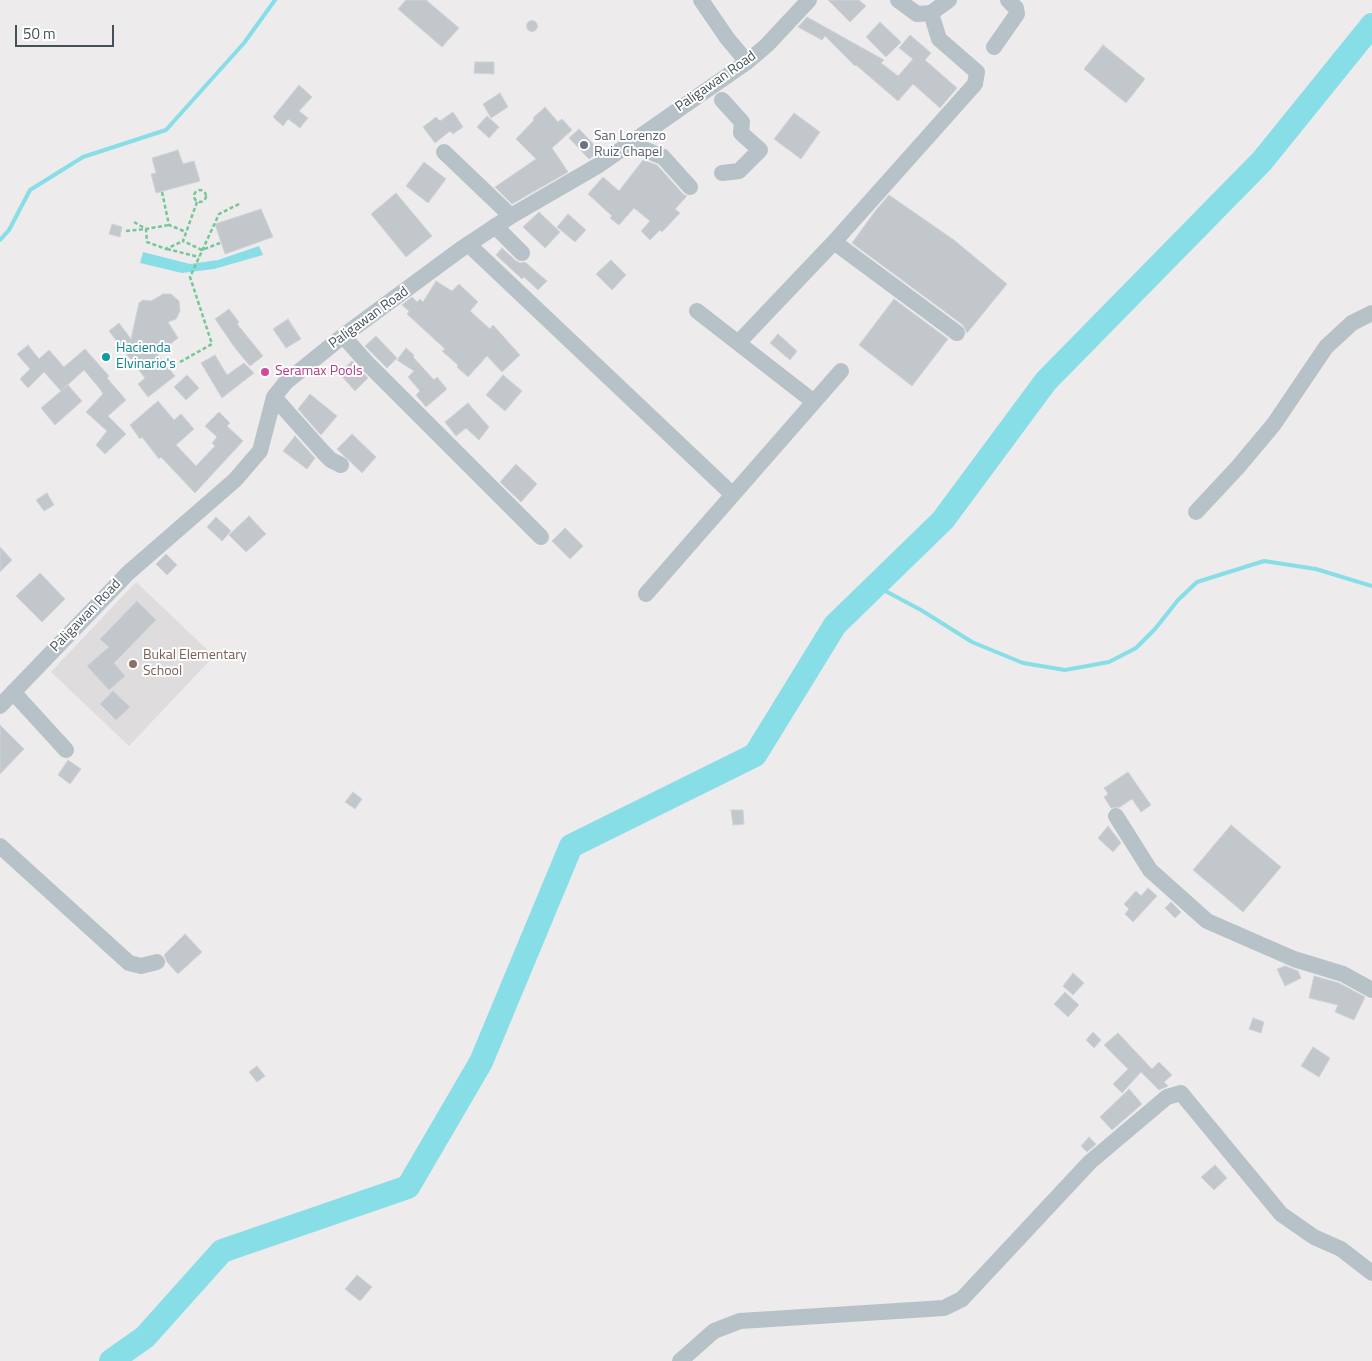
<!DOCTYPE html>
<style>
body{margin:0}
#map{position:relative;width:1372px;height:1361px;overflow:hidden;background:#eeebec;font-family:"Titillium Web",sans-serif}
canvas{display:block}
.scale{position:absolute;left:15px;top:25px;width:99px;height:22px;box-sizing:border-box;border:2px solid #455158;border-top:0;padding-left:6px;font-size:15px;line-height:18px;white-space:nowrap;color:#455158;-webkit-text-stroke:4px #fff;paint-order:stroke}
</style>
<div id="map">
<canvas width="1372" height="1361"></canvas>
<div class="scale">50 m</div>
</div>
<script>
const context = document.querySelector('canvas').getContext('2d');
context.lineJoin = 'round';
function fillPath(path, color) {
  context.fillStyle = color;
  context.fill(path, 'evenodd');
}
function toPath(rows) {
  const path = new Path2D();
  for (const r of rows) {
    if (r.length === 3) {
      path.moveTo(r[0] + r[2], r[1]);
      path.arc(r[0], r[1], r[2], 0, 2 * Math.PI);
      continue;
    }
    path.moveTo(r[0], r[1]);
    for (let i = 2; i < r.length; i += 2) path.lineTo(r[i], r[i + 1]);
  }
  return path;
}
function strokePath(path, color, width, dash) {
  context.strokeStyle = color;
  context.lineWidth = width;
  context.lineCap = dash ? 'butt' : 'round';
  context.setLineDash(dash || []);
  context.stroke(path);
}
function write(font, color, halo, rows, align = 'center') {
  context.font = font + ' "Titillium Web",sans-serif';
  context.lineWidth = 4;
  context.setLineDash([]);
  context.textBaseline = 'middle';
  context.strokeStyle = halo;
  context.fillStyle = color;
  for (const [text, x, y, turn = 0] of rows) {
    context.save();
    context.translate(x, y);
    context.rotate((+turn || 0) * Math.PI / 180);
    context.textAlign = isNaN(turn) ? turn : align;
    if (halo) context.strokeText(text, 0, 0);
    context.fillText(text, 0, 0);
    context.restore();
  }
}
fillPath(toPath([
 [136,582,214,656,129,746,51,672]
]), '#dfdcdd');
fillPath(toPath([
 [259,246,263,255,214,269,182,273,140,263,143,252,190,264,218,260]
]), '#88dee7');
strokePath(toPath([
 [0,240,9,230,30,190,83,157,166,130,244,43,275,0],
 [876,586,921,610,972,642,1023,663,1065,670,1109,662,1136,648,1155,629,1178,600,1197,582,1264,561,1316,569,1372,586]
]), '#88dee7', 4);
strokePath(toPath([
 [111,1361,145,1337,222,1251,408,1187,481,1062,571,846,755,755,835,625,943,520,1046,381,1262,161,1372,25]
]), '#88dee7', 24);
const building = toPath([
 [406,0,426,0,459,28,442,47,398,9,406,0],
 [828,0,859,0,866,6,850,22,828,0],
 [807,17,884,60,881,63,898,76,913,59,899,48,910,35,931,53,925,60,957,88,940,108,913,84,898,101,856,65,855,66,825,36,822,40,798,27,807,17],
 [532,26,5.5],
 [880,22,901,42,886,57,866,37,880,22],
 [1103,45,1145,79,1126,103,1084,69,1103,45],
 [475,62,494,62,494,74,474,73,475,62],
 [299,85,312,97,299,111,308,118,300,128,288,119,283,126,273,117,299,85],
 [500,93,508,107,491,118,483,104,500,93],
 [545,107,558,122,562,119,572,130,552,148,568,172,512,204,495,187,536,159,516,139,534,120,533,118,545,107],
 [453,112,463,127,453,134,450,131,435,143,423,127,436,117,440,121,453,112],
 [794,113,820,132,801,159,774,139,794,113],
 [487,116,499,127,489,138,477,127,487,116],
 [579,129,600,151,589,159,569,138,579,129],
 [178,150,183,164,194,161,200,181,156,193,151,174,156,173,152,158,178,150],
 [643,160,657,165,683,194,687,196,675,209,680,213,662,232,660,230,650,240,641,231,650,221,634,208,619,225,610,218,612,216,588,194,603,177,619,191,643,160],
 [424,162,446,179,428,203,406,186,424,162],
 [396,193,432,236,406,257,371,214,396,193],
 [889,195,954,240,1007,284,967,333,963,325,852,243,876,210,889,195],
 [261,209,273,237,225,254,215,224,261,209],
 [539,212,560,232,545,248,523,227,539,212],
 [568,214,586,230,575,242,557,227,568,214],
 [112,224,122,227,120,237,109,234,112,224],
 [502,248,515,260,520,263,525,262,547,281,538,290,524,277,522,279,496,255,502,248],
 [611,260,626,275,612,290,596,274,611,260],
 [436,281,452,291,459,284,478,302,470,311,490,329,493,325,520,355,502,372,487,356,468,377,457,367,458,365,442,351,445,349,407,314,409,311,402,305,412,297,417,302,420,299,423,302,436,281],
 [163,294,171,294,179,301,180,311,176,319,168,322,178,338,157,354,175,376,148,397,138,384,145,378,109,331,119,323,131,339,139,303,143,300,151,301,163,294],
 [894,299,948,339,912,386,859,345,894,299],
 [229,309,239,322,237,324,263,356,250,366,235,348,215,319,229,309],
 [288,319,301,339,286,348,273,329,288,319],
 [778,334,797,351,790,360,770,343,778,334],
 [376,336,397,358,387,368,365,346,376,336],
 [28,345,39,359,49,350,64,367,85,349,109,376,107,378,126,400,108,416,126,434,105,454,96,445,107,431,86,412,103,394,100,389,84,370,61,391,44,372,28,388,20,379,30,369,17,354,28,345],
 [406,348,414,355,413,357,434,380,437,377,447,389,426,407,416,395,420,391,408,377,414,371,397,360,406,348],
 [215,355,227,375,244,363,254,373,222,398,201,363,215,355],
 [352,361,368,378,355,391,339,373,352,361],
 [187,375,199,388,186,400,174,387,187,375],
 [503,375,522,391,505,411,486,395,503,375],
 [68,385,82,401,55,425,41,408,68,385],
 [310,394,337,416,321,435,298,409,310,394],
 [158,401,174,420,181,414,194,429,176,445,196,466,215,446,212,443,217,437,205,426,219,412,230,423,227,426,243,441,195,493,161,457,159,459,142,437,140,439,130,425,158,401],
 [468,403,489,427,479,440,466,428,456,436,445,422,468,403],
 [352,434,376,457,362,473,337,449,352,434],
 [295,436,315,458,307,469,283,451,295,436],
 [516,464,537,484,521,502,500,482,516,464],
 [47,493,54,505,44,511,36,500,47,493],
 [249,516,266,534,246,552,229,535,249,516],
 [216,517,231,531,222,541,207,527,216,517],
 [565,528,583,546,570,559,552,541,565,528],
 [0,547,12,560,0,572,0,547],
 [166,554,177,565,167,575,156,564,166,554],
 [40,573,65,599,42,622,16,596,40,573],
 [137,601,156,620,114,663,125,676,109,690,87,666,109,647,100,639,137,601],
 [113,691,130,707,116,720,100,704,113,691],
 [0,725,24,749,0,774,0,725],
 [68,760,81,769,70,784,58,775,68,760],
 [1128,772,1151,805,1141,812,1132,799,1120,807,1111,808,1104,797,1108,794,1104,788,1128,772],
 [353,792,362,799,355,809,345,802,353,792],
 [731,810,743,810,744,824,733,825,731,810],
 [1231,825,1281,867,1243,912,1193,870,1231,825],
 [1108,826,1121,843,1113,852,1098,838,1108,826],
 [1148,888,1157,896,1133,922,1125,914,1129,909,1124,904,1136,891,1141,896,1148,888],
 [1171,902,1181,912,1175,918,1165,908,1171,902],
 [185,934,202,952,178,974,167,962,164,955,185,934],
 [1285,966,1298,971,1301,978,1285,986,1277,969,1285,966],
 [1073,973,1084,983,1073,995,1063,986,1073,973],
 [1314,976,1339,983,1365,997,1354,1020,1335,1012,1338,1005,1309,998,1314,976],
 [1065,992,1079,1005,1068,1017,1054,1004,1065,992],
 [1253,1018,1264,1022,1261,1033,1249,1029,1253,1018],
 [1093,1032,1101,1040,1094,1048,1086,1040,1093,1032],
 [1118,1033,1152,1069,1159,1062,1172,1075,1164,1082,1168,1086,1159,1090,1141,1072,1122,1093,1113,1084,1128,1069,1104,1045,1118,1033],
 [1313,1047,1330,1058,1319,1077,1301,1066,1313,1047],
 [257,1066,265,1076,257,1082,249,1072,257,1066],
 [1129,1089,1142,1104,1112,1130,1100,1117,1129,1089],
 [1089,1137,1096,1144,1087,1152,1081,1146,1089,1137],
 [1215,1165,1227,1178,1214,1190,1201,1177,1215,1165],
 [357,1275,372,1287,360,1301,345,1289,357,1275]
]);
fillPath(building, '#c2c7cb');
strokePath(building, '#cfd2d7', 1);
strokePath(toPath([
 [200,196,6],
 [162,192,169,225,186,232],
 [197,202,183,241,202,250,220,243],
 [134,222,146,229,169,225],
 [126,231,146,229,147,242,166,249,183,241],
 [167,249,199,257],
 [180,362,212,344,190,277,219,214,241,203]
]), '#73c895', 2.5, [4, 2.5]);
strokePath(toPath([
 [701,0,727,38,747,62],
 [898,0,917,14,931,13,949,0],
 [994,47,1017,14,1016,8,1008,0],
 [629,143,663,157,690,187],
 [444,152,511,216],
 [722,173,739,171,760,150,741,133,742,122,722,100],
 [495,226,522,253],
 [834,242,957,333],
 [468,244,732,494],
 [697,311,814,402],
 [343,336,369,365,541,537],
 [738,343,834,242,975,84,977,72,939,39,931,13],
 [274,397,323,452,331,460,341,465],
 [1196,512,1238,467,1274,424,1326,347,1352,323,1372,313],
 [646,594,841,371],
 [13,692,66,750],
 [0,706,128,573,235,480,260,451,274,397,286,382,343,336,461,249,511,216,599,165,747,62,767,45,809,0],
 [1116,816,1150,870,1207,921,1294,959,1343,974,1372,990],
 [0,846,129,963,141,966,157,962],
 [680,1361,714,1331,740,1321,944,1308,962,1299,1090,1162,1167,1097,1181,1093,1281,1214,1314,1237,1341,1249,1372,1273]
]), '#b7c2c8', 16);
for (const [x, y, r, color] of [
 [584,145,5,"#6b7280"],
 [106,357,5,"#0f9aa8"],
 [265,372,5,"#d1479c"],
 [133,664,5,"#8d6e63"]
]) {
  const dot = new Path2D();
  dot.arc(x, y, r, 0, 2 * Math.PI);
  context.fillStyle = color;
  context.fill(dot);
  strokePath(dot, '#fff', 2);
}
write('14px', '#455158', '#fff', [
 ["Paligawan Road",716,82,-35],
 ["Paligawan Road",369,318,-36],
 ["Paligawan Road",86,616,-46]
]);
write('14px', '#5b616d', '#fff', [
 ["San Lorenzo",594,137],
 ["Ruiz Chapel",594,153]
], 'left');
write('14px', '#0d838f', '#fff', [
 ["Hacienda",116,349],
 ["Elvinario's",116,365]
], 'left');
write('14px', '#b23c85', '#fff', [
 ["Seramax Pools",275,372]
], 'left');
write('14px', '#785e54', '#fff', [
 ["Bukal Elementary",143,656],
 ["School",143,672]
], 'left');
</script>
